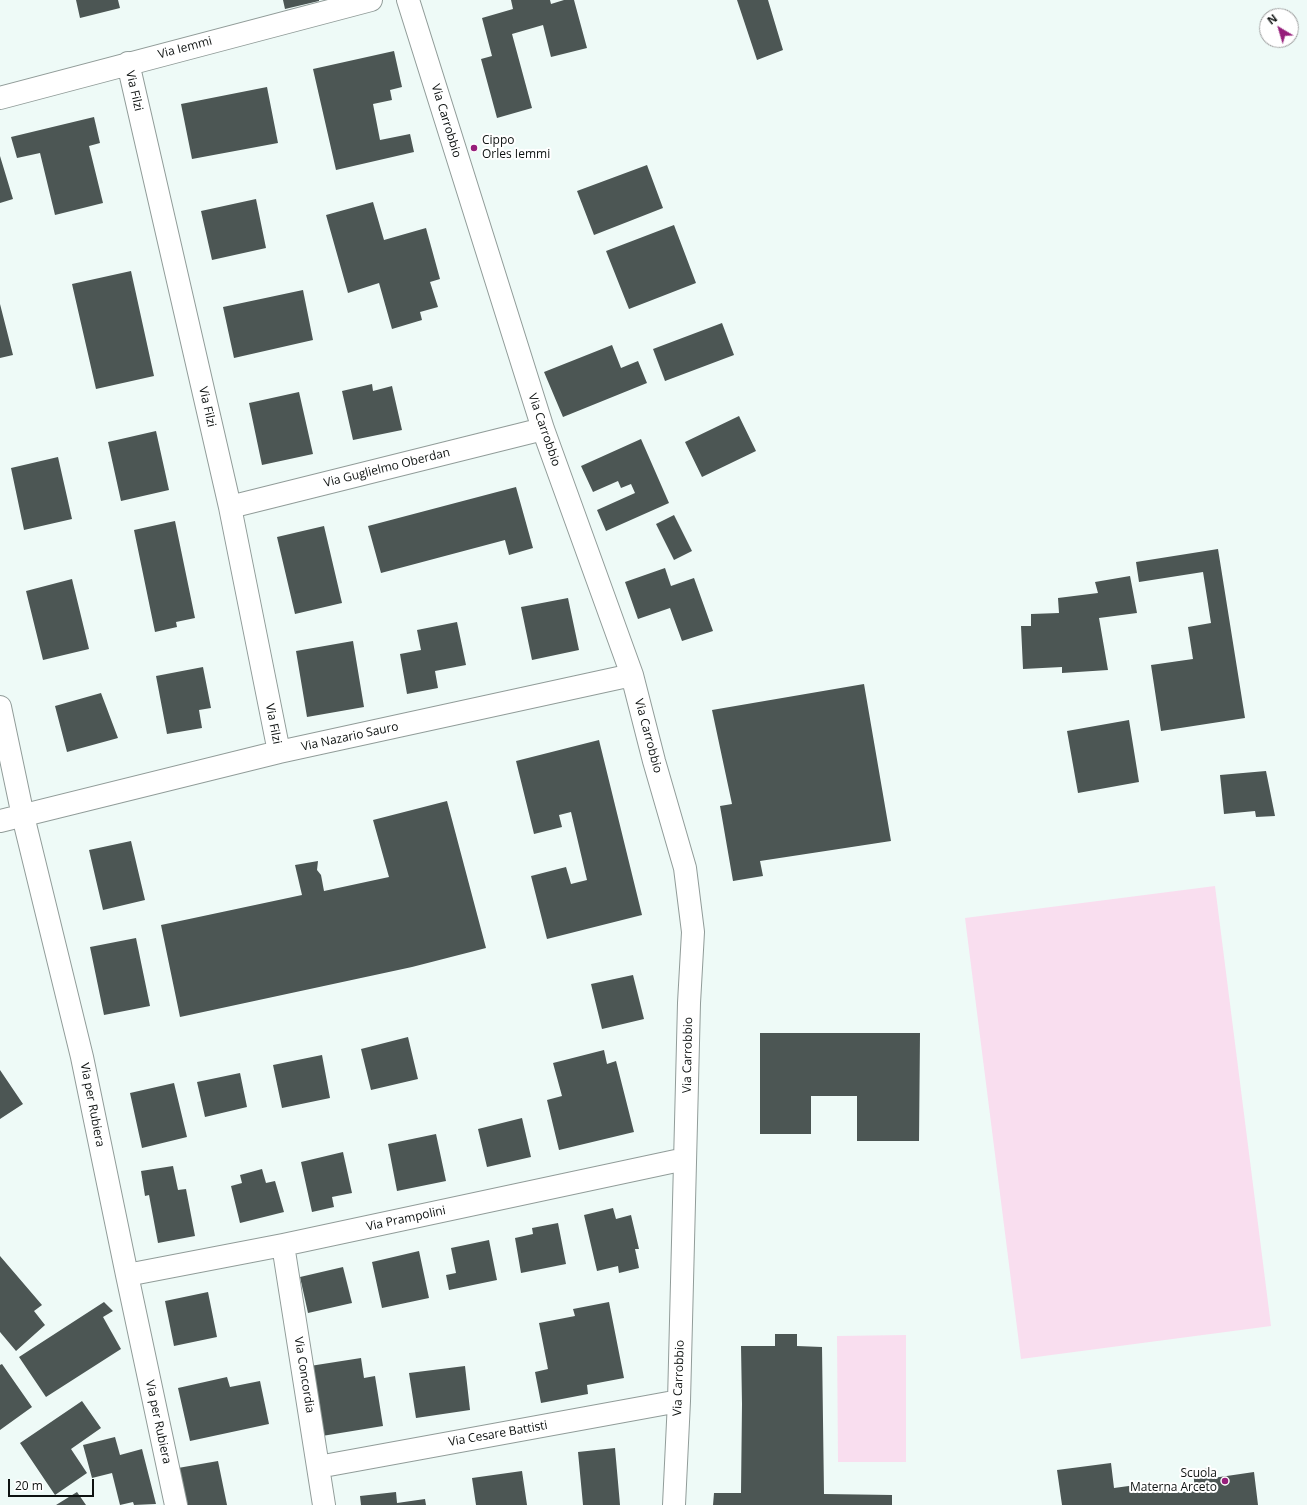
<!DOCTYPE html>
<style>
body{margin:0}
#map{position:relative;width:1307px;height:1505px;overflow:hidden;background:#eefaf7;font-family:"Open Sans",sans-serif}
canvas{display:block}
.north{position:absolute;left:1259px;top:8px;width:40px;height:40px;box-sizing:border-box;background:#fff;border:1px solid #9fa0a0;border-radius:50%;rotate:322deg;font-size:11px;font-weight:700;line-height:16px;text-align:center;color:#0e1211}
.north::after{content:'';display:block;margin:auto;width:14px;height:18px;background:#961e7a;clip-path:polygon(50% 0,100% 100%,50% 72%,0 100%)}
.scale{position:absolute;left:8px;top:1479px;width:86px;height:18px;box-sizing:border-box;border:2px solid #0e1211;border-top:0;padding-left:5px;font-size:12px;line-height:14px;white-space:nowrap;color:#0e1211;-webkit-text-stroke:3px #fff;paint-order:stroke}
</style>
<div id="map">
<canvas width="1307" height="1505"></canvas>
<div class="north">N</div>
<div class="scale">20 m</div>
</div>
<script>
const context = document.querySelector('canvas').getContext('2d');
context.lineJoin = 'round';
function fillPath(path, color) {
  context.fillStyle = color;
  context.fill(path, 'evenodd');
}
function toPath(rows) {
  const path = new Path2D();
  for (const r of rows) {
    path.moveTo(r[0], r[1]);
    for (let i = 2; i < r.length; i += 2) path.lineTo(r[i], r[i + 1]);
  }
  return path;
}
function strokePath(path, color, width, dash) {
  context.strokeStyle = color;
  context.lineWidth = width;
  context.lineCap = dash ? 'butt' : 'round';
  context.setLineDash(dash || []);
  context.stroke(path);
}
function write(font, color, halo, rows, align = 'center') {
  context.font = font + ' "Open Sans",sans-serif';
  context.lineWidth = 4;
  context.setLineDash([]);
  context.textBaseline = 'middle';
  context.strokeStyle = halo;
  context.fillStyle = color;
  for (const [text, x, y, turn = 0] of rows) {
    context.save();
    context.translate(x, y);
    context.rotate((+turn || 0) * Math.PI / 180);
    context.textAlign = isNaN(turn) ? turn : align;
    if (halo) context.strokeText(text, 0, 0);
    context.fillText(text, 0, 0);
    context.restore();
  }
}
fillPath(toPath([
 [1215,886,1271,1326,1021,1359,965,918],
 [906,1335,906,1462,838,1462,837,1336]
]), '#f9deef');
fillPath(toPath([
 [76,0,118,0,120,8,80,18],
 [283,0,319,0,319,1,285,9],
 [511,0,550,0,551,4,564,0,574,0,587,48,551,57,543,25,512,34,532,108,497,118,481,59,492,56,482,18,513,9],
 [737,0,768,0,783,50,757,60],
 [394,51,402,87,390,90,392,100,373,104,380,140,410,134,414,152,336,170,313,69],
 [267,87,278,143,192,159,181,104],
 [94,117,100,143,89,146,103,203,55,215,40,153,17,158,11,137],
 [0,156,13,199,0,203],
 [647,165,663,208,594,235,577,191],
 [256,199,266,248,212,260,201,211],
 [373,202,384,240,426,228,440,279,430,282,438,307,420,312,422,320,392,329,379,283,348,293,326,215],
 [674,225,696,283,629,309,606,251],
 [131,271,154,376,96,389,72,284],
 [303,290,313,340,234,358,223,307],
 [0,304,13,355,0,358],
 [722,323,734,355,665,381,653,349],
 [612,345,621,368,638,361,647,383,563,417,544,372],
 [372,384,373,391,392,386,402,430,353,440,342,391],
 [299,392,313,454,262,465,249,403],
 [739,416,756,451,702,477,685,442],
 [156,431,169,490,121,501,108,442],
 [641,439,669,503,606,531,597,510,635,493,631,484,621,488,618,481,593,492,581,466],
 [58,457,72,519,24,530,11,468],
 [516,487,533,548,509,555,505,540,381,573,368,526],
 [674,515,692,551,674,560,656,524],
 [175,521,195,618,176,622,177,627,155,632,134,530],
 [324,526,342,603,295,614,277,537],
 [1218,549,1245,718,1161,731,1151,665,1193,659,1188,627,1211,623,1203,572,1139,582,1136,562],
 [665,568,671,586,694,578,713,631,682,641,670,608,638,619,625,582],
 [1130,576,1137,613,1099,618,1108,670,1062,673,1062,667,1023,669,1021,626,1031,626,1031,614,1059,613,1058,598,1098,593,1095,582],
 [72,579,89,649,43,660,26,591],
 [568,598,579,650,532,660,521,607],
 [457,622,466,665,435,671,438,688,407,694,400,654,421,650,417,630],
 [353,641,364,707,307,717,296,651],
 [203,667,211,708,199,710,202,728,167,734,156,676],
 [864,684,891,841,760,861,763,876,733,881,720,806,732,804,712,710],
 [101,693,118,738,67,752,55,706],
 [1129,720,1139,782,1078,793,1067,731],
 [599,740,642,915,547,939,531,876,566,867,571,884,587,880,571,812,559,815,562,827,534,834,516,761],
 [1266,771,1275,816,1256,817,1255,811,1224,814,1220,775],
 [447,801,486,948,412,967,180,1017,161,925,302,895,295,865,318,861,317,870,321,875,324,891,389,877,373,820],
 [131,841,145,900,103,910,89,850],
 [136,938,150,1006,104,1015,90,947],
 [633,975,644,1019,602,1029,591,984],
 [760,1033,920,1033,919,1141,857,1141,857,1096,811,1096,811,1134,760,1134],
 [408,1037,418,1079,371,1090,361,1049],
 [604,1050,607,1064,616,1061,634,1132,559,1150,547,1100,562,1096,553,1063],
 [322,1055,330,1098,282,1108,273,1065],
 [0,1070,23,1104,0,1119],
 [240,1073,247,1107,205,1117,197,1082],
 [174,1083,187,1137,142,1148,130,1093],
 [522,1118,531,1157,487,1167,478,1129],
 [436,1134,446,1181,397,1191,388,1144],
 [343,1152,352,1193,332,1197,334,1207,312,1212,301,1162],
 [173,1166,178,1190,186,1189,195,1236,158,1243,149,1195,145,1196,141,1171],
 [262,1169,266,1183,275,1181,284,1212,240,1223,231,1186,242,1183,240,1175],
 [613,1208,616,1219,631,1215,639,1249,635,1249,639,1268,619,1273,618,1266,597,1271,584,1215],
 [558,1223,566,1264,521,1273,515,1238,533,1234,532,1228],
 [489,1240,497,1280,449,1290,446,1275,456,1273,451,1248],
 [419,1251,429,1298,382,1308,372,1262],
 [0,1256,42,1305,34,1311,45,1325,16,1351,0,1332],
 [343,1267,352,1303,308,1313,300,1277],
 [208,1292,217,1337,174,1346,165,1301],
 [104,1302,113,1311,103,1317,121,1349,46,1397,19,1357],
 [609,1302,624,1378,587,1385,588,1394,541,1403,535,1372,548,1369,539,1323,575,1316,573,1309],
 [775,1334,797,1334,797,1346,822,1347,824,1494,892,1495,892,1505,713,1505,714,1493,741,1493,742,1404,741,1346,775,1346],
 [361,1358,364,1378,375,1376,383,1426,322,1436,310,1366],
 [2,1364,32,1407,0,1430,0,1365],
 [465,1366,470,1410,416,1418,409,1373],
 [227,1377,230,1387,260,1381,269,1424,190,1441,178,1388],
 [82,1401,101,1428,71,1449,87,1473,55,1495,20,1443],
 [115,1437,120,1455,142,1449,156,1504,134,1505,133,1502,120,1505,112,1473,92,1478,83,1445],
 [615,1448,620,1505,583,1505,578,1452],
 [218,1461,227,1505,185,1505,178,1468],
 [1111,1463,1114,1488,1136,1485,1136,1491,1168,1488,1169,1493,1195,1491,1193,1470,1211,1468,1213,1478,1254,1472,1258,1505,1062,1505,1057,1470],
 [522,1471,527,1505,476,1505,472,1478],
 [77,1492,86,1505,56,1505],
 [396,1492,397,1503,425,1499,426,1505,361,1505,360,1496]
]), '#4c5654');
const minor = toPath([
 [408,0,543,429,632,675,654,761,685,868,693,932,689,1003,679,1401,674,1505],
 [128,63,230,507,279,752],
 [0,98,371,0],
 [230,507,543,429],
 [0,707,23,816,82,1057,127,1275,176,1505],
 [0,821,279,752,632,675],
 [283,1245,324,1505],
 [127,1275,283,1245,685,1159],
 [318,1467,679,1401]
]);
strokePath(minor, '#919c99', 24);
strokePath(minor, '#fff', 22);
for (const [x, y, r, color] of [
 [474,148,4,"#961e7a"],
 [1225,1481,4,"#961e7a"]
]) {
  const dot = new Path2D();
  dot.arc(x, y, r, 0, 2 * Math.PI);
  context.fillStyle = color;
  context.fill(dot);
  strokePath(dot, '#fff', 1.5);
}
write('12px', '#0e1211', '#fff', [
 ["Via Iemmi",185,48,-15],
 ["Via Filzi",134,91,77],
 ["Via Carrobbio",446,121,73],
 ["Via Filzi",207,407,77],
 ["Via Carrobbio",544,430,71],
 ["Via Guglielmo Oberdan",387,468,-14],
 ["Via Filzi",273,724,79],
 ["Via Carrobbio",648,736,75],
 ["Via Nazario Sauro",350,737,-12],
 ["Via Carrobbio",688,1055,-89],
 ["Via per Rubiera",92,1105,79],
 ["Via Prampolini",406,1219,-12],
 ["Via Concordia",304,1375,81],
 ["Via Carrobbio",679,1378,-88],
 ["Via per Rubiera",158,1422,78],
 ["Via Cesare Battisti",498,1434,-10]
]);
write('12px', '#0e1211', '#fff', [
 ["Cippo",482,141],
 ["Orles Iemmi",482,155],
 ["Scuola",1217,1474,"right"],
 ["Materna Arceto",1217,1488,"right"]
], 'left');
</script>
